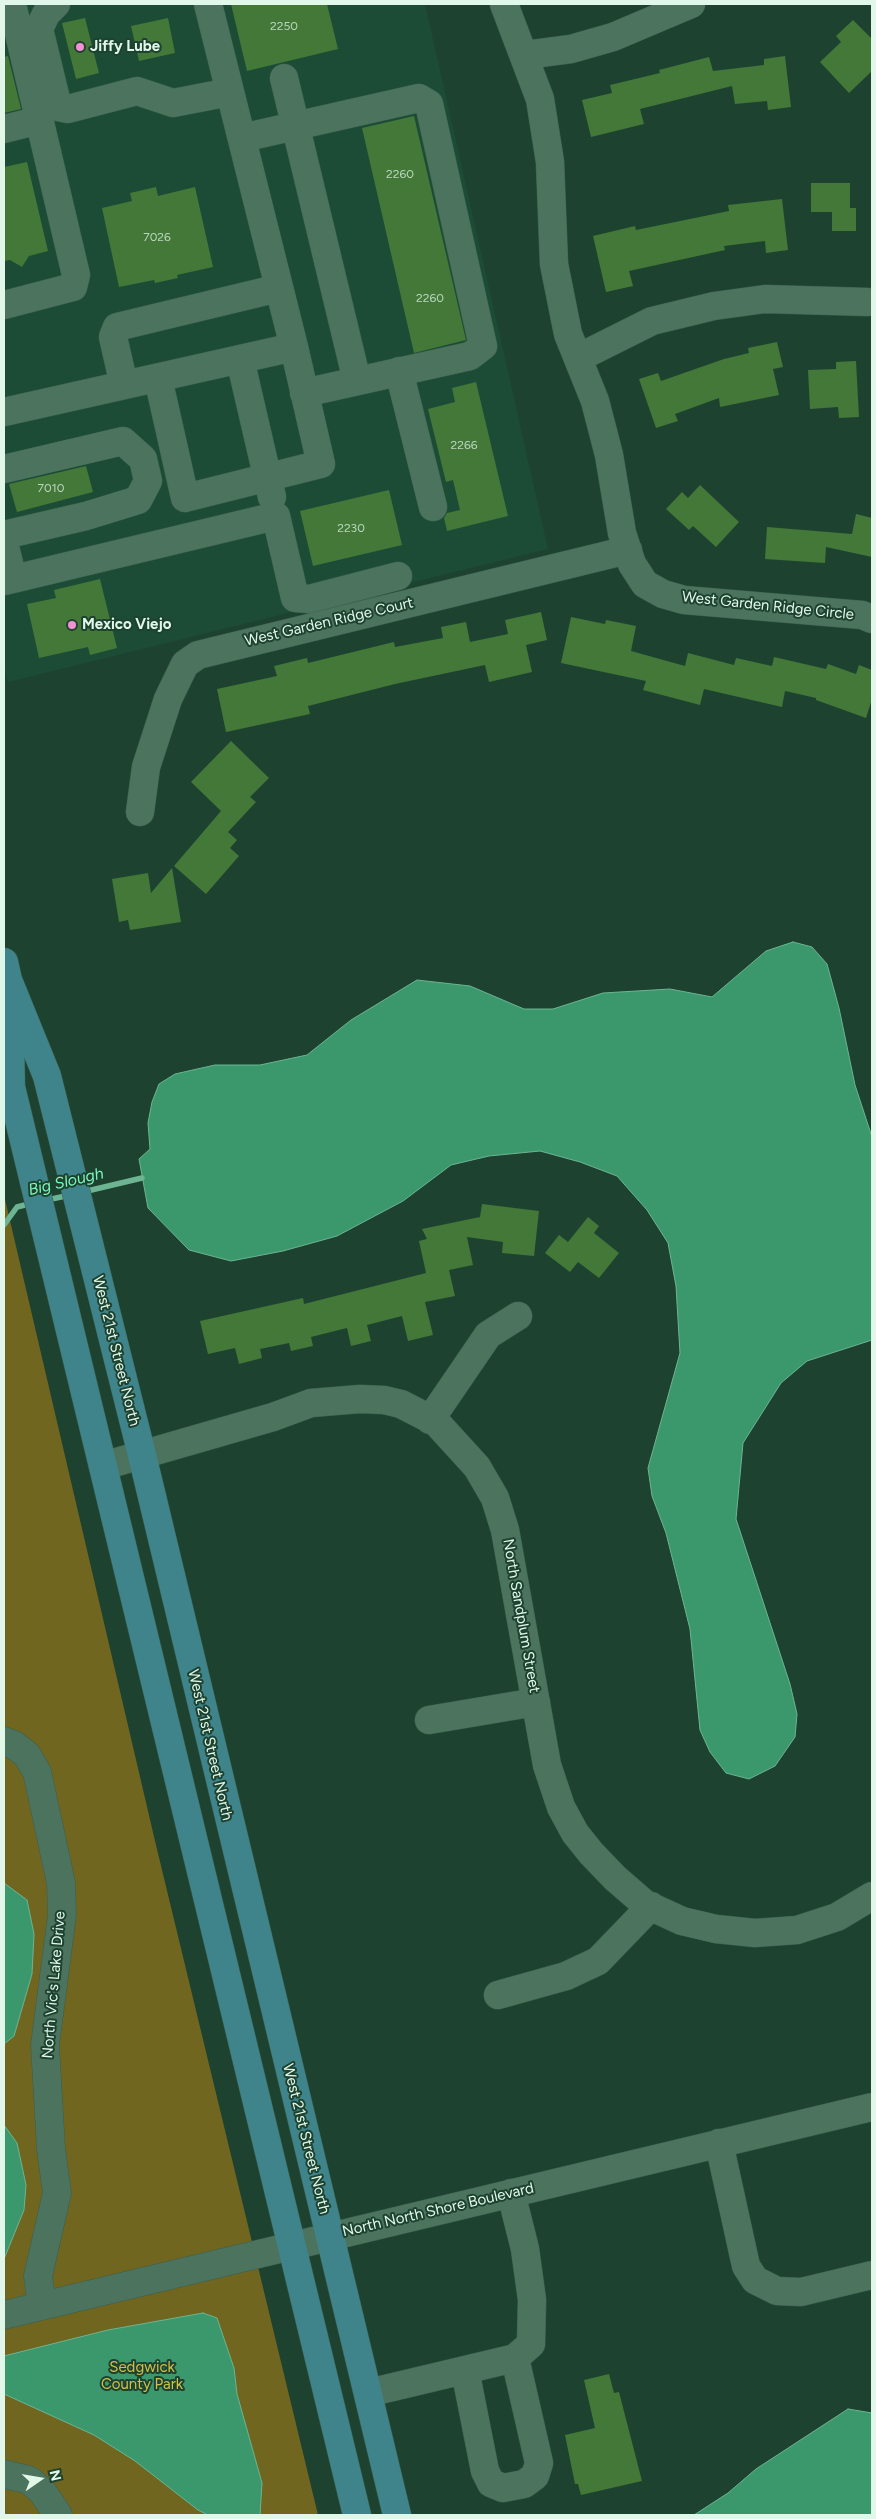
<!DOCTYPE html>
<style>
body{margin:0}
#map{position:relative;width:876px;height:2519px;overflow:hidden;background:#1d4330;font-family:Figtree,sans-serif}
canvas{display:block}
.frame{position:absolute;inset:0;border:5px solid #e1f7ea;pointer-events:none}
.north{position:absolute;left:15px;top:2454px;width:50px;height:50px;-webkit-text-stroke:4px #1d4330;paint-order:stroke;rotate:77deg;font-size:14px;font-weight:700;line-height:20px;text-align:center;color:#e1f7ea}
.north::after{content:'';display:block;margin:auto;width:18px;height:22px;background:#e1f7ea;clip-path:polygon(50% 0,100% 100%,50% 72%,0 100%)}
</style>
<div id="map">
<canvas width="876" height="2519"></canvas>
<div class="frame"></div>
<div class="north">N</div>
</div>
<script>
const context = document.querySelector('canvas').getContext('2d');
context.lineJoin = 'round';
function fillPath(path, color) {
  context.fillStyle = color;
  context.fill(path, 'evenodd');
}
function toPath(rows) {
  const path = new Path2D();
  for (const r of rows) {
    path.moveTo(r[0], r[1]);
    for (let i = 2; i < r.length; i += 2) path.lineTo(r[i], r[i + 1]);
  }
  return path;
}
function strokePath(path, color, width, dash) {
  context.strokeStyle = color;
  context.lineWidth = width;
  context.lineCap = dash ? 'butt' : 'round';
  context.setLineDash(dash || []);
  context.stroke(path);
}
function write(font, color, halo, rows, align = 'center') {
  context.font = font + ' Figtree,sans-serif';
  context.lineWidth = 4;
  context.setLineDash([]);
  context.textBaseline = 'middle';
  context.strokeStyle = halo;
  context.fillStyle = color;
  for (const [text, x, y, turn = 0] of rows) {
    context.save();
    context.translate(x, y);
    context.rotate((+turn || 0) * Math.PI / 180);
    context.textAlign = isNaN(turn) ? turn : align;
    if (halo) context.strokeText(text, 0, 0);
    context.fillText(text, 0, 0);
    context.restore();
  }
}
fillPath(toPath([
 [4,4,425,4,548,549,8,682,4,666]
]), '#1c4c35');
fillPath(toPath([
 [4,1195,155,1841,318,2515,4,2515]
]), '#716620');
const water = toPath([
 [793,942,812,947,827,964,839,1008,855,1085,872,1137,872,1340,807,1361,781,1383,743,1443,736,1519,790,1684,797,1714,795,1737,775,1766,749,1779,726,1773,710,1752,700,1730,690,1629,666,1533,652,1496,648,1468,680,1353,676,1286,668,1243,647,1210,617,1176,580,1162,540,1151,489,1156,451,1165,403,1201,337,1236,283,1251,231,1261,189,1250,148,1208,139,1159,150,1149,148,1123,152,1102,159,1084,175,1074,215,1065,260,1065,307,1055,351,1020,417,980,470,986,524,1009,553,1009,603,993,670,989,712,997,766,951,793,942],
 [4,1883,27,1900,34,1934,32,1974,14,2036,4,2044,4,1883],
 [4,2125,17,2143,26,2185,24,2210,4,2259,4,2125],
 [203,2313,217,2318,234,2368,237,2394,262,2483,260,2515,208,2515,198,2510,135,2461,94,2435,4,2394,4,2356,108,2330,203,2313],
 [848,2409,872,2413,872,2515,694,2515,728,2493,756,2469,848,2409]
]);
fillPath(water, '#3b986d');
strokePath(water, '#6db492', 1);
strokePath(toPath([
 [83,1192,142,1178],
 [47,1200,70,1195],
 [4,1225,17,1207,33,1203]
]), '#6db492', 5.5);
fillPath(toPath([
 [231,4,327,4,338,49,247,71],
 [85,18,99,73,76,79,62,23],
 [168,18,175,53,139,61,131,26],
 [853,20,872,39,872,71,849,93,820,62,841,42,836,36],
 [8,56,21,109,4,113,4,57],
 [785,56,791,107,768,110,767,101,735,104,732,86,640,109,644,124,591,137,582,100,612,93,610,85,660,73,659,70,709,57,713,71,764,65,764,59],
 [414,116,466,340,414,353,362,128],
 [27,162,48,251,29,256,22,267,10,260,4,261,4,167],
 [811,183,850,183,850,208,856,208,856,231,832,231,832,212,811,212],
 [156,187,158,196,195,187,213,267,177,275,178,278,155,283,154,280,119,287,102,208,132,201,130,193],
 [782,199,788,250,766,253,765,241,724,246,725,250,629,271,633,286,606,292,593,236,635,226,636,230,729,211,728,205],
 [777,342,783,367,773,369,779,395,720,407,719,398,675,414,678,421,656,428,639,379,658,373,661,381,724,359,749,353,748,348],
 [856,361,859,417,839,418,838,407,810,409,808,370,836,369,836,362],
 [476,382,508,516,447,531,444,518,447,513,460,510,453,480,446,482,428,409,455,402,452,388],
 [86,466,93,492,17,512,9,484],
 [700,485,739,522,716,547,693,526,689,530,666,509,682,492,688,498],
 [389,490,402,545,313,566,300,511],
 [856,514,872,518,872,557,826,547,825,563,765,559,767,527,852,534],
 [100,579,117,648,90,655,88,647,39,658,27,604,56,598,54,590],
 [541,612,547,640,526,645,532,672,489,682,485,665,395,684,308,706,310,714,226,732,217,689,277,676,274,666,307,658,308,663,394,642,395,647,443,638,441,627,466,622,470,642,508,634,505,620],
 [571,617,605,624,606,620,636,626,631,651,685,666,688,653,734,665,736,658,772,666,774,657,826,669,828,664,856,674,859,665,872,670,872,699,866,718,816,700,816,698,785,691,782,707,704,689,700,705,643,690,646,681,561,663],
 [231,741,269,778,250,797,256,802,228,832,237,840,230,848,239,856,206,894,174,866,221,811,191,782],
 [172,868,181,922,130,930,128,920,119,922,112,879,148,873,151,893],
 [482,1204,539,1211,534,1256,502,1253,503,1242,467,1237,473,1265,449,1270,455,1296,425,1302,433,1335,408,1341,402,1316,367,1325,371,1341,351,1346,347,1328,311,1337,313,1346,291,1351,289,1343,260,1349,262,1358,239,1364,235,1348,208,1354,200,1321,303,1298,304,1304,426,1273,419,1241,427,1239,422,1229,480,1217],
 [588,1217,599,1226,594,1233,619,1253,599,1278,578,1262,570,1272,545,1253,559,1235,568,1242],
 [609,2374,614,2393,619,2392,642,2481,581,2495,578,2484,575,2484,565,2435,595,2428,584,2380]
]), '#437838');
const minor = toPath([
 [56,4,46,14,39,29,58,107,68,109,137,91,173,103,230,92],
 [504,4,540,99,550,162,554,264,568,334,595,401,609,455,622,533,632,564,645,584,663,594,684,600,862,615,872,619],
 [525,55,571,49,613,37,691,4],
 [284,78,357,381],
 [4,129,40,120],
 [242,138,419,98,429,104,483,346,470,356,304,393],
 [4,305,73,287,76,275,12,4],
 [578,358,652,321,714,306,765,299,868,302],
 [240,359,272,497],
 [399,371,433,507],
 [158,378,185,498,321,464,294,347],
 [124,385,113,337,117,327,279,288],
 [4,412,294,347,208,4],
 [4,469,123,441,143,459,148,481,138,500,86,516,4,535],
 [4,543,10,567,4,581],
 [5,581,276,516,295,598,309,599,398,576],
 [140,812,146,767,168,699,185,664,198,655,628,550],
 [430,1420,488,1335,518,1316],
 [103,1466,273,1417,311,1403,360,1399,384,1400,401,1404,436,1422,477,1467,495,1498,505,1530,547,1765,561,1807,575,1833,591,1853,615,1878,645,1904,682,1921,716,1929,755,1933,797,1930,837,1917,872,1896],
 [429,1720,536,1702],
 [4,1741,14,1745,27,1755,37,1772,61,1883,62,1915,45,2045,51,2149,57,2193,38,2276,42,2306],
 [498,1995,566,1976,598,1961,651,1906],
 [719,2143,746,2266,755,2280,777,2291,801,2292,872,2275],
 [4,2315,872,2107],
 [465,2370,485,2471,491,2483,503,2488,524,2484,535,2476,539,2463,515,2358],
 [368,2393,515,2358,531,2344,532,2300,525,2249,511,2193],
 [4,2474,29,2480,42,2491,58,2515]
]);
const major = toPath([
 [4,962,8,980,47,1076,142,1455,397,2515],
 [9,996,11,1087,357,2515]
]);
strokePath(minor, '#3a5f4f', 29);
strokePath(major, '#3a5f4f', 29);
strokePath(minor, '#4c735e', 28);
strokePath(major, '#3f848b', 28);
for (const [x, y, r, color] of [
 [80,47,5,"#f491d4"],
 [72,625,5,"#f491d4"]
]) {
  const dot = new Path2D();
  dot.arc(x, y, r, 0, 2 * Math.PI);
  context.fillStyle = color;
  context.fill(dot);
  strokePath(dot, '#1d4330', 2);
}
write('12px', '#bad7be', null, [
 ["2250",284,26],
 ["2260",400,174],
 ["7026",157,237],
 ["2260",430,298],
 ["2266",464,445],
 ["7010",51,488],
 ["2230",351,528]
]);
write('bold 15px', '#e1f7ea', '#1d4330', [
 ["Jiffy Lube",90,47],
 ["Mexico Viejo",82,625]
], 'left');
write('15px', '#e1f7ea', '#1d4330', [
 ["West Garden Ridge Circle",768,606,6],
 ["West Garden Ridge Court",329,622,-13],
 ["West 21st Street North",116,1351,76],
 ["North Sandplum Street",521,1616,80],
 ["West 21st Street North",210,1745,77],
 ["North Vic's Lake Drive",54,1985,-85],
 ["West 21st Street North",306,2139,76],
 ["North North Shore Boulevard",438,2210,-13]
]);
write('15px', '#d2c046', '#1d4330', [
 ["Sedgwick",142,2368],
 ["County Park",142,2385]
]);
write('italic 16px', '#7cf7bb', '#1d4330', [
 ["Big Slough",66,1182,-13]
]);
</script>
